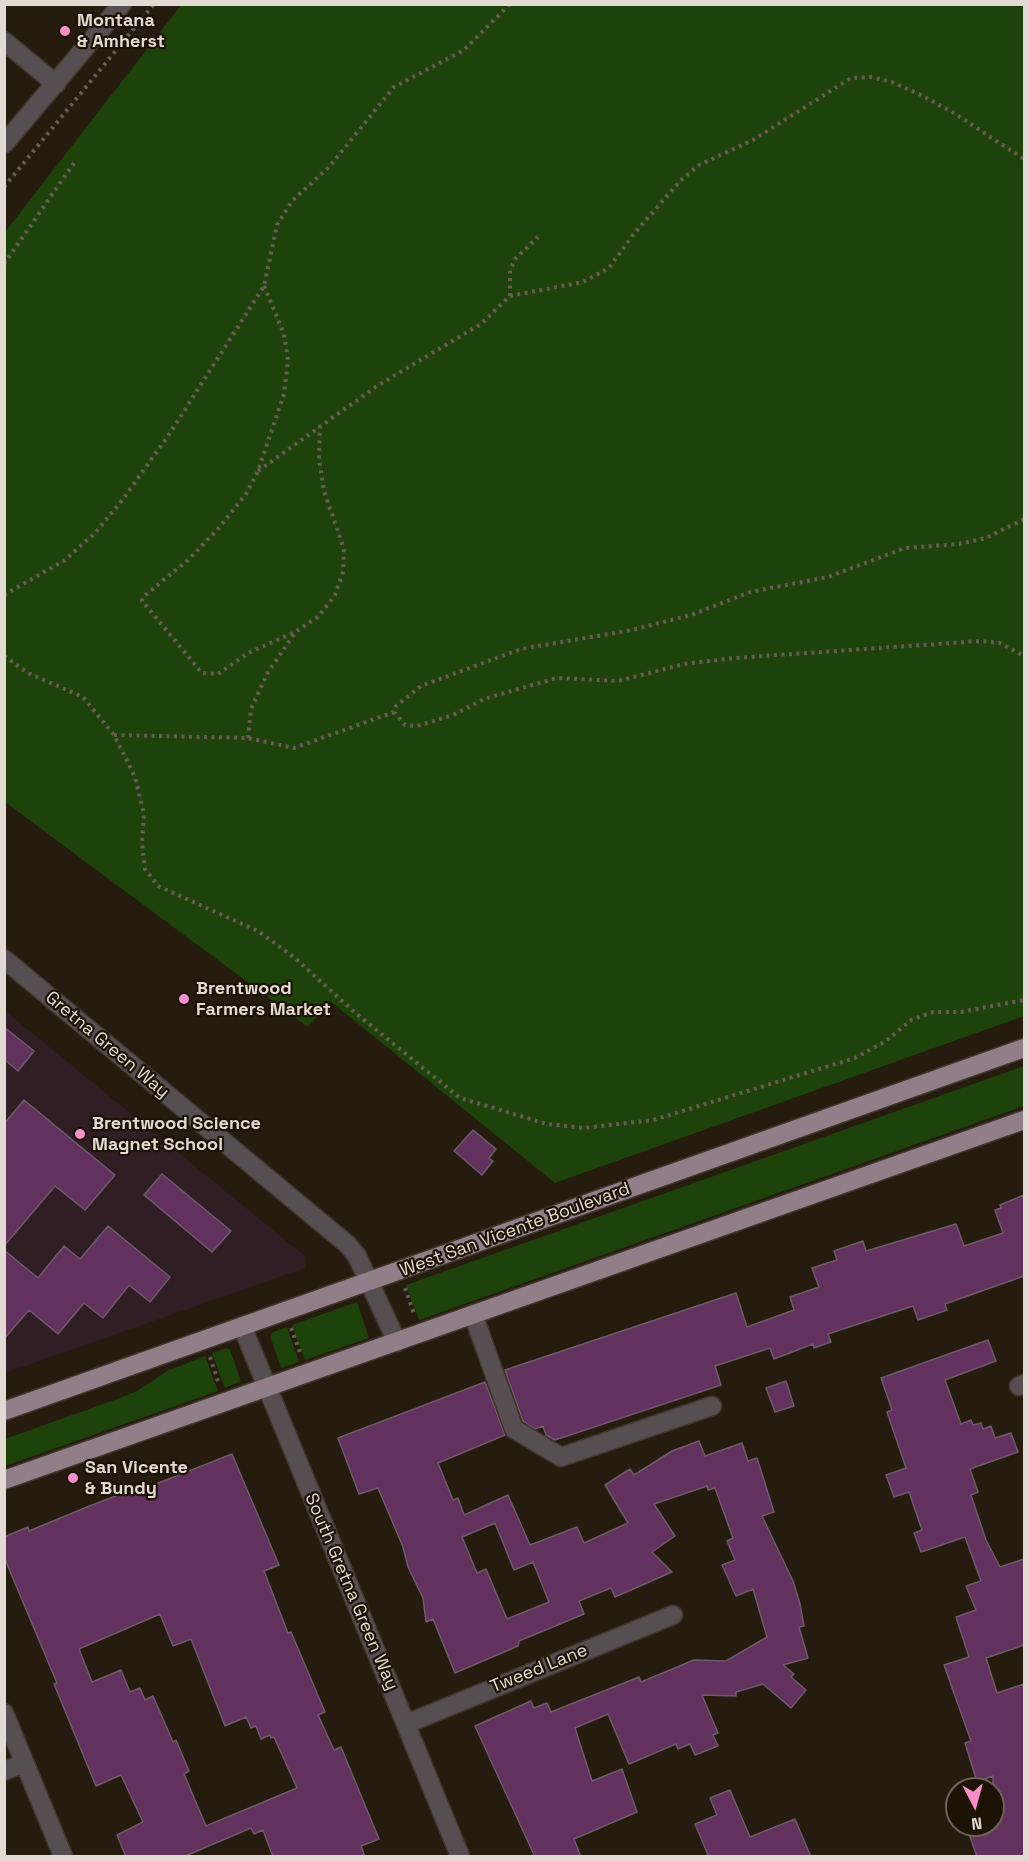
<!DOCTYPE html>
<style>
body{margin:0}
#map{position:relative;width:1029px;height:1861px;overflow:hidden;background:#251b0e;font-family:"Space Grotesk",sans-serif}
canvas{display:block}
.frame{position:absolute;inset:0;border:6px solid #e3dbd3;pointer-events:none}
.north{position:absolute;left:945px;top:1777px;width:60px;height:60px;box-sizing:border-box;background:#1c1205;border:2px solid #6c6257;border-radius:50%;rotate:174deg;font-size:16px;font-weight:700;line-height:24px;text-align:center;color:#e3dbd3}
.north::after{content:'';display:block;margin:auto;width:21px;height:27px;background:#f98fca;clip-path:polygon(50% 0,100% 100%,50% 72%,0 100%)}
</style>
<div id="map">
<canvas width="1029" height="1861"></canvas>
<div class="frame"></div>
<div class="north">N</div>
</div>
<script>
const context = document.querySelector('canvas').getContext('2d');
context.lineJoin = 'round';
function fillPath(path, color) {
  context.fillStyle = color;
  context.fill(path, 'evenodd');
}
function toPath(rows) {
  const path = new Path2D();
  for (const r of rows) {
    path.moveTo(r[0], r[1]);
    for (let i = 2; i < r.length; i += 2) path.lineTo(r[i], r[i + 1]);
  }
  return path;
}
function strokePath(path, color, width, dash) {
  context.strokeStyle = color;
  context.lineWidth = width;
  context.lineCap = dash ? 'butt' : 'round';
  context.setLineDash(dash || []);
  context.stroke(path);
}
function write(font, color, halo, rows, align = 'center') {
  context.font = font + ' "Space Grotesk",sans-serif';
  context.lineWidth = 4.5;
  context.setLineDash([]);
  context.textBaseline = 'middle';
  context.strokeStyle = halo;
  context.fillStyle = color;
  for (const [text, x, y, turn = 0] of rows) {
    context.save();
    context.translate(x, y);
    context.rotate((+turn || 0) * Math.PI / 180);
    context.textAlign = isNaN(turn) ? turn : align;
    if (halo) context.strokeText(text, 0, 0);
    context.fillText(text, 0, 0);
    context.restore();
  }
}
fillPath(toPath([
 [4,1010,306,1257,305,1268,5,1373]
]), '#301e25');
fillPath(toPath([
 [182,4,1024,5,1024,1016,555,1183,330,1001,308,1027,5,802,5,232],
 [1024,1066,1024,1106,419,1320,406,1285],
 [357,1302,369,1338,305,1360,292,1325],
 [287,1327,299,1362,281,1368,270,1336,273,1332],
 [226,1348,230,1350,241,1381,225,1388,212,1353],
 [205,1356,218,1391,5,1466,5,1439,120,1398,137,1391,167,1371]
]), '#1d430b');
const building = toPath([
 [4,1027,34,1051,18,1071,4,1059,4,1027],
 [24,1100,115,1175,85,1210,55,1186,4,1246,4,1124,24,1100],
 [473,1130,496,1149,489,1158,493,1161,482,1175,454,1151,473,1130],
 [162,1174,231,1231,212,1252,144,1195,162,1174],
 [1024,1195,1024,1276,945,1304,947,1310,918,1320,913,1306,828,1334,831,1342,814,1348,813,1344,774,1359,770,1348,715,1366,721,1385,555,1440,546,1435,543,1426,535,1429,523,1421,505,1370,736,1293,747,1327,794,1310,790,1297,819,1287,812,1268,837,1260,834,1251,863,1241,866,1251,956,1224,964,1246,1003,1233,995,1210,1001,1208,1000,1205,1024,1195],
 [108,1226,170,1277,150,1302,129,1285,103,1318,84,1303,58,1334,29,1310,4,1339,4,1250,38,1278,64,1246,80,1259,108,1226],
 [988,1340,996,1361,945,1380,961,1424,971,1420,973,1425,981,1423,983,1429,991,1426,995,1438,1011,1433,1018,1452,970,1469,978,1492,971,1495,986,1540,1000,1567,1024,1559,1024,1645,986,1658,997,1693,1024,1684,1024,1857,977,1857,966,1825,993,1825,993,1776,977,1782,965,1743,971,1741,944,1665,969,1657,956,1617,976,1610,966,1586,981,1581,965,1537,921,1552,914,1533,922,1530,909,1492,894,1497,886,1475,906,1468,887,1412,892,1410,881,1378,988,1340],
 [786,1381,794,1406,775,1412,766,1388,786,1381],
 [485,1382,505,1435,438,1463,453,1500,458,1498,464,1515,508,1495,530,1545,577,1527,584,1543,628,1523,605,1485,630,1469,634,1475,672,1451,699,1441,705,1456,742,1443,748,1461,757,1458,774,1512,762,1516,793,1581,800,1604,804,1626,799,1627,808,1658,783,1665,794,1674,791,1677,806,1690,791,1708,763,1684,736,1692,736,1696,702,1695,718,1733,713,1735,718,1746,695,1755,690,1744,678,1749,676,1744,629,1764,608,1714,575,1728,592,1781,622,1769,637,1812,574,1839,581,1857,535,1857,475,1726,531,1701,534,1708,547,1703,551,1712,639,1677,641,1682,694,1660,726,1661,767,1637,753,1589,736,1596,722,1565,735,1560,727,1541,733,1538,715,1488,708,1490,707,1486,654,1504,675,1536,652,1552,672,1572,615,1597,611,1588,579,1601,584,1614,519,1641,518,1646,455,1673,433,1619,426,1622,423,1598,408,1567,403,1547,378,1488,359,1494,338,1438,485,1382],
 [495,1523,514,1570,533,1562,549,1602,507,1619,486,1569,477,1573,462,1537,495,1523],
 [232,1454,279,1565,264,1571,288,1633,291,1632,325,1712,318,1715,334,1750,341,1747,379,1839,361,1846,365,1857,273,1857,263,1830,254,1834,251,1828,183,1857,126,1857,117,1835,143,1822,121,1775,96,1786,54,1684,57,1683,4,1557,4,1537,28,1527,29,1531,92,1505,126,1492,128,1495,232,1454],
 [160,1614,173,1646,191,1639,225,1726,246,1717,251,1728,256,1726,261,1739,270,1735,271,1738,274,1737,297,1788,206,1826,184,1774,189,1771,176,1740,173,1742,153,1696,145,1700,140,1688,130,1692,121,1670,92,1682,79,1649,160,1614],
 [730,1790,750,1837,795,1819,811,1857,704,1857,708,1855,695,1824,717,1815,710,1798,730,1790]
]);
fillPath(building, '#63315d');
strokePath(building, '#6c5c69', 1.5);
const minor = toPath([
 [4,41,56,84],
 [4,144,122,4],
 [4,959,347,1244,357,1256,397,1342],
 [473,1314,514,1429,561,1457,712,1406],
 [242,1326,460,1856],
 [1019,1386,1024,1384],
 [4,1713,63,1856],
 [406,1724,673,1615],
 [4,1771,24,1763]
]);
const major = toPath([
 [4,1411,1024,1048],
 [4,1480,1024,1120]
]);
strokePath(minor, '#40362a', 21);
strokePath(major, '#40362a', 21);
strokePath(toPath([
 [4,187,154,4],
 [4,264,76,160],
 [264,286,284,334,288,360,284,394,258,471,246,494,218,529,188,560,143,597,142,601,202,673,218,674,248,653,295,632,318,617,335,595,343,572,344,549,324,491,319,459,320,425],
 [510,296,510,270,516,258,538,237],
 [258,471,377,386,481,324,510,296,583,282,609,268,633,235,680,181,699,165,753,140,851,78,871,77,892,82,921,95,954,113,1024,159],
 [1024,519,986,538,959,544,905,548,828,577,750,592,691,615,632,630,521,649,421,686,396,706,394,712,405,725,417,726,453,715,484,699,557,678,618,681,684,664,735,658,980,641,1000,643,1024,656],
 [4,595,65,560,96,532,123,499,168,436,264,286,277,225,292,201,329,167,394,87,464,50,510,4],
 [4,656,28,673,83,697,114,735,135,777,144,814,142,844,145,869,158,886,258,931,295,958,352,1010,460,1098,547,1124,584,1128,653,1120,855,1058,886,1041,911,1020,933,1012,961,1012,1024,1000],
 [114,735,248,738,294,748,394,712],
 [248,738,251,709,267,674,294,634],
 [405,1288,414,1314],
 [291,1328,301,1355],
 [210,1357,219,1384]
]), '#665c51', 4, [3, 4.5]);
strokePath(minor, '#574e52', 18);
strokePath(major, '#907f88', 18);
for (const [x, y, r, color] of [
 [65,31,6,"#f98fca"],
 [184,999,6,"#f98fca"],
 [80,1134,6,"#f98fca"],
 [73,1478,6,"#f98fca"]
]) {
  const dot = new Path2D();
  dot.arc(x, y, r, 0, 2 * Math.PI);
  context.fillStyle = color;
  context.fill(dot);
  strokePath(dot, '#1c1205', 2);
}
write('bold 18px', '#e3dbd3', '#1c1205', [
 ["Montana",77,21],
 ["& Amherst",77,42],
 ["Brentwood",196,989],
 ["Farmers Market",196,1010],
 ["Brentwood Science",92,1124],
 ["Magnet School",92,1145],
 ["San Vicente",85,1468],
 ["& Bundy",85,1489]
], 'left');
write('18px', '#e3dbd3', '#1c1205', [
 ["Gretna Green Way",107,1045,40],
 ["West San Vicente Boulevard",515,1230,-20],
 ["South Gretna Green Way",351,1592,67],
 ["Tweed Lane",539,1669,-22]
]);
</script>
